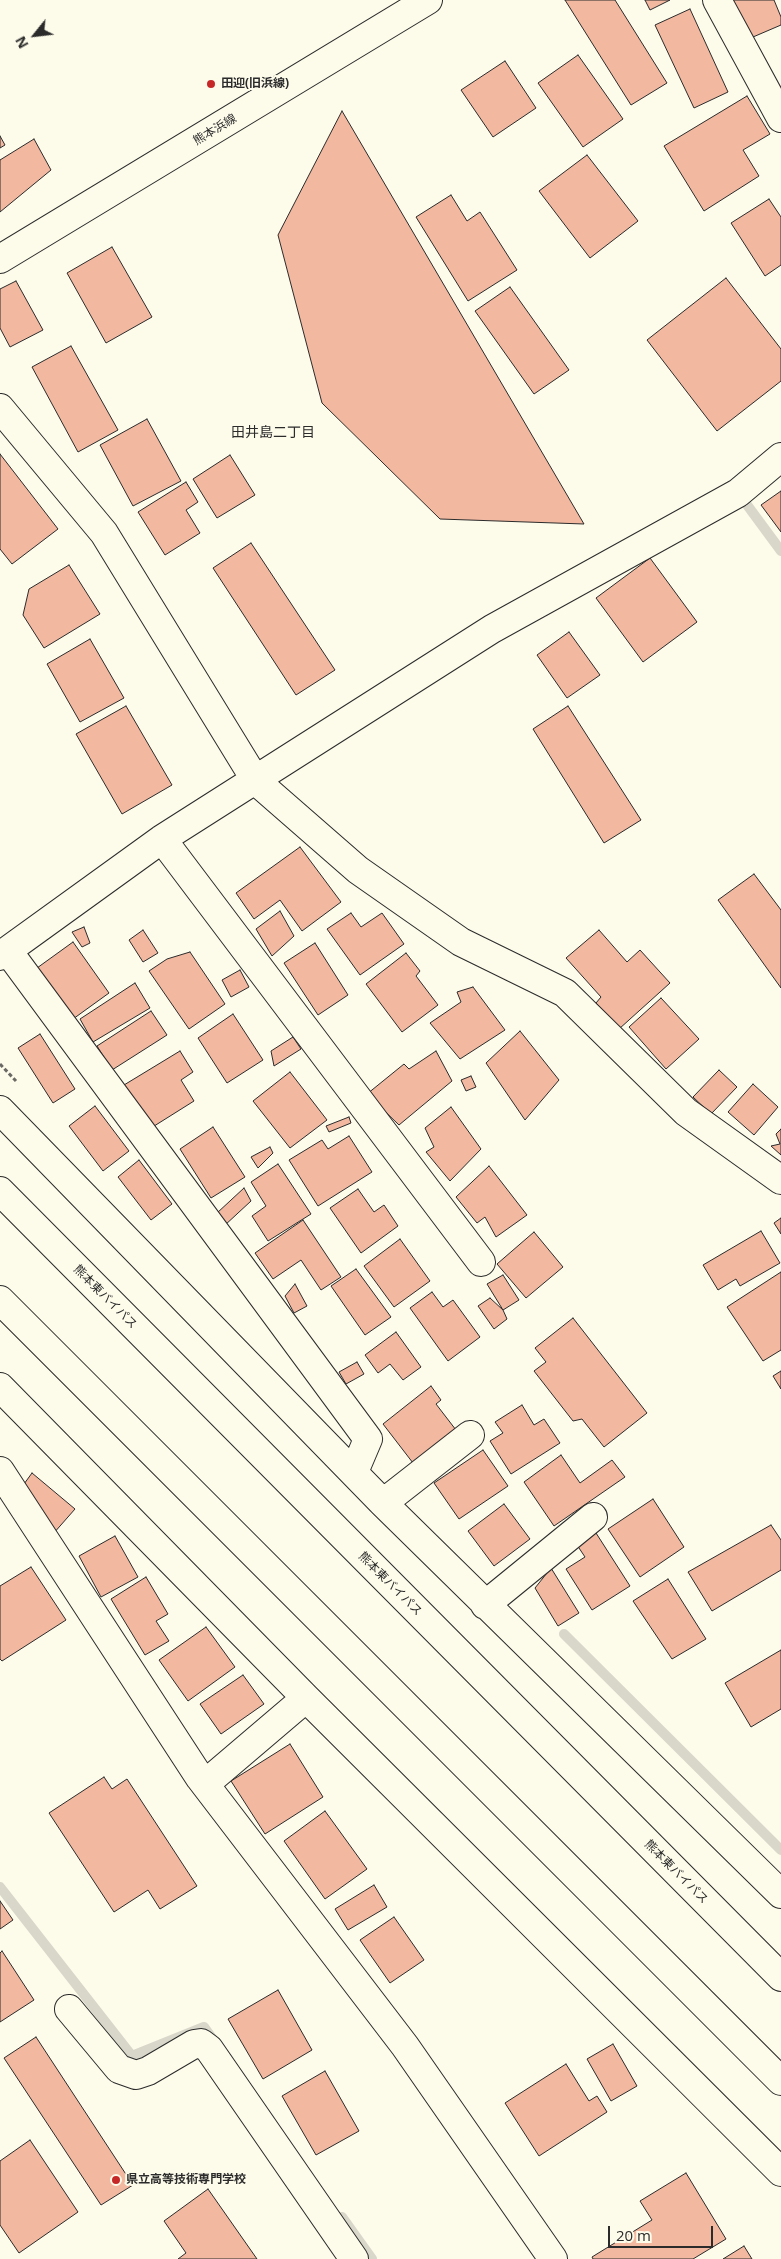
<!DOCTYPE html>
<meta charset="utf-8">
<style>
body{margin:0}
#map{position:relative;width:781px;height:2259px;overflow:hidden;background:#fdfbea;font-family:"Open Sans",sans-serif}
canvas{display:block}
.north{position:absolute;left:10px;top:10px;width:50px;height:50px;-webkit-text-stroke:4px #fdfbea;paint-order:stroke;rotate:241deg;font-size:14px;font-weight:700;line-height:20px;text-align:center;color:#2b2b2b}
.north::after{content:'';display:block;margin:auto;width:18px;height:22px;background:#2b2b2b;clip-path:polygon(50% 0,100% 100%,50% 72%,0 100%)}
.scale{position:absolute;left:608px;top:2226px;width:105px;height:22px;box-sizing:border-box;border:2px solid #2b2b2b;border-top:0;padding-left:6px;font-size:15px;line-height:18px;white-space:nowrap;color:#2b2b2b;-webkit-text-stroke:4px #fdfbea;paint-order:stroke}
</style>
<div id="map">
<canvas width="781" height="2259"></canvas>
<div class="north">N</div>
<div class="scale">20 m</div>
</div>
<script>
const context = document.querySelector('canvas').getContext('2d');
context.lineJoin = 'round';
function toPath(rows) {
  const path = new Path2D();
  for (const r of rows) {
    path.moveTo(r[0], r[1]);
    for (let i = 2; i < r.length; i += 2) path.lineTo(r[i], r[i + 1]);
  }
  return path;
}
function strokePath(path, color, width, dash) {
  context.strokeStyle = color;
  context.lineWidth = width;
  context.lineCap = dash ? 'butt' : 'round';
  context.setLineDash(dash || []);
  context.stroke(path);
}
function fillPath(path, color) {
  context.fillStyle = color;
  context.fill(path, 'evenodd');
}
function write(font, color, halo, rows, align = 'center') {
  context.font = font + ' "Open Sans","Noto Sans JP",sans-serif';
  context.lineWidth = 4;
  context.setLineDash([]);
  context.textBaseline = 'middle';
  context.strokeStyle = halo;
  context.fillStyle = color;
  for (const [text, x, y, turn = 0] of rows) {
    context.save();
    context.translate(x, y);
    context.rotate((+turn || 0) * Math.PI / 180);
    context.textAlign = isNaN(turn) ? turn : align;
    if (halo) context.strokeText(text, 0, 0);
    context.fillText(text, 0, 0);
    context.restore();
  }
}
strokePath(toPath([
 [739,494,781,551],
 [564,1634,781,1850],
 [0,1887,132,2056,204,2027,214,2041],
 [342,2217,372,2259]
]), '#d8d7c9', 10);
const building = toPath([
 [565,0,615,0,667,83,631,105,565,0],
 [645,0,670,0,650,10,645,0],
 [728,0,774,0,781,17,781,25,746,40,728,0],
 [690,9,728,92,694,108,655,25,690,9],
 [578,55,623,119,583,147,538,83,578,55],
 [505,61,536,108,493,137,461,90,505,61],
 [747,96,770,134,743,150,759,176,704,211,664,146,747,96],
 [342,111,584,524,440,519,322,403,278,235,342,111],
 [0,136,5,145,0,148,0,136],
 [34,139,51,170,0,212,0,160,34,139],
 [587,155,638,221,590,258,539,191,587,155],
 [451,195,467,221,480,212,517,270,468,301,416,217,451,195],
 [769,199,781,217,781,265,765,276,731,223,769,199],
 [112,247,152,317,106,343,67,273,112,247],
 [726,278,781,349,781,381,717,431,647,340,726,278],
 [16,281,43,330,10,347,0,328,0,289,16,281],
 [510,287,569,370,534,394,475,311,510,287],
 [71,346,118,430,78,452,32,367,71,346],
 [147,419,181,481,133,506,100,445,147,419],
 [0,454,58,529,12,564,0,549,0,454],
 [230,455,255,495,217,518,193,479,230,455],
 [186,482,198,502,186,510,200,533,165,555,138,512,186,482],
 [781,491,781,532,761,505,781,491],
 [251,543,335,670,296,695,213,568,251,543],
 [650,558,697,622,643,662,596,598,650,558],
 [69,565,100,614,44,648,23,615,29,589,69,565],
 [569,632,600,675,567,698,537,655,569,632],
 [90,639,124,698,80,722,47,664,90,639],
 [126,706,172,785,122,814,76,734,126,706],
 [568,706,641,820,604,843,533,729,568,706],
 [300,847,341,902,302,931,280,900,254,919,236,893,300,847],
 [754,874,781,910,781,988,718,900,754,874],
 [280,911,294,936,272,956,256,929,280,911],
 [351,913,361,927,382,913,404,944,360,975,327,929,351,913],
 [84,927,90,943,82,947,72,932,84,927],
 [143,930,158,953,143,962,129,940,143,930],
 [599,930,627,962,640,950,670,983,619,1029,596,1003,601,997,566,958,599,930],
 [73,942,109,993,73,1019,37,968,73,942],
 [315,943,348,995,318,1015,284,963,315,943],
 [190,952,225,1004,189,1029,149,971,167,959,190,952],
 [406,953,420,971,416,976,438,1005,402,1032,366,984,406,953],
 [240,970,249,987,231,997,222,980,240,970],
 [135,983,150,1008,93,1042,80,1019,135,983],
 [473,987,505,1030,460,1059,430,1023,461,1002,457,992,473,987],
 [661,998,699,1039,666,1069,629,1027,661,998],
 [151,1011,167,1035,112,1070,97,1046,151,1011],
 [233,1014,263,1060,227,1083,198,1038,233,1014],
 [520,1031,559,1080,525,1120,486,1063,520,1031],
 [40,1034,75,1089,53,1103,18,1048,40,1034],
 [293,1037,301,1049,274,1066,271,1051,293,1037],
 [180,1051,193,1072,181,1080,194,1101,151,1128,124,1085,180,1051],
 [436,1051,452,1081,399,1125,367,1094,404,1064,409,1069,436,1051],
 [719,1070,737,1087,711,1114,693,1097,719,1070],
 [290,1072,327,1120,290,1148,253,1101,290,1072],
 [471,1076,476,1087,466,1091,461,1080,471,1076],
 [753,1084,778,1107,754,1135,728,1112,753,1084],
 [95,1106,129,1151,103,1171,69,1126,95,1106],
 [451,1107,481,1149,450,1181,426,1152,434,1147,425,1128,451,1107],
 [349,1117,351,1123,329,1132,326,1126,349,1117],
 [213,1127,245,1177,211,1198,180,1149,213,1127],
 [781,1129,781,1155,771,1146,780,1144,776,1134,781,1129],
 [349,1136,372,1172,318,1206,289,1160,322,1140,328,1149,349,1136],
 [270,1147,273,1153,258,1168,251,1157,270,1147],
 [139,1160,172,1204,151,1220,118,1177,139,1160],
 [278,1164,311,1214,268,1241,252,1216,266,1206,251,1182,278,1164],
 [489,1166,527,1215,496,1237,485,1217,477,1223,456,1197,489,1166],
 [244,1188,251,1201,224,1226,217,1213,244,1188],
 [358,1189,374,1212,384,1205,398,1226,361,1253,330,1208,358,1189],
 [781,1218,781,1234,774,1223,781,1218],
 [303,1220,341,1277,321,1290,301,1260,273,1279,255,1253,303,1220],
 [761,1231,780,1263,740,1286,736,1279,718,1290,703,1265,761,1231],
 [534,1232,563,1267,526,1298,497,1264,534,1232],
 [400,1239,430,1281,394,1307,364,1266,400,1239],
 [356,1269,391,1317,365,1335,331,1286,356,1269],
 [781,1272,781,1350,763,1361,727,1307,781,1272],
 [503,1275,519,1300,503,1310,487,1284,503,1275],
 [295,1284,307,1306,294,1313,285,1296,295,1284],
 [432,1292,443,1307,453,1300,480,1337,448,1361,410,1308,432,1292],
 [490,1298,503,1310,507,1319,494,1329,478,1306,490,1298],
 [573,1318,647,1413,604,1447,582,1419,573,1421,534,1371,546,1362,535,1348,573,1318],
 [396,1332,421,1367,403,1380,390,1364,378,1373,365,1355,396,1332],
 [357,1362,364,1374,346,1384,339,1372,357,1362],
 [781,1371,781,1389,773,1376,781,1371],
 [431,1386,441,1400,436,1404,456,1430,413,1463,383,1424,431,1386],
 [522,1405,534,1425,544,1419,560,1443,511,1474,490,1441,503,1433,495,1422,522,1405],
 [483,1450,508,1486,459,1519,434,1483,483,1450],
 [561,1455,580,1483,612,1460,625,1477,554,1526,524,1482,561,1455],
 [32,1473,75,1509,53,1534,24,1484,32,1473],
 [653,1499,684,1547,640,1577,608,1529,653,1499],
 [504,1504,530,1539,494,1566,468,1531,504,1504],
 [771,1525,781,1540,781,1570,712,1611,688,1572,771,1525],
 [596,1533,630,1586,592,1610,566,1569,585,1557,577,1545,596,1533],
 [115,1536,138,1577,101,1597,79,1556,115,1536],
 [31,1567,66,1620,2,1661,0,1659,0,1586,31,1567],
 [551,1568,579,1613,558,1626,535,1588,551,1568],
 [146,1577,168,1614,156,1621,169,1641,145,1655,111,1599,146,1577],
 [668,1579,706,1639,672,1659,633,1601,668,1579],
 [206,1627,235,1667,188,1701,159,1660,206,1627],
 [781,1650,781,1709,751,1727,725,1683,781,1650],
 [243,1675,264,1704,221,1734,200,1704,243,1675],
 [290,1744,323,1797,265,1834,231,1781,290,1744],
 [104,1777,112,1789,127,1779,197,1886,160,1909,148,1890,114,1912,49,1813,104,1777],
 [325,1811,367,1869,325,1899,284,1841,325,1811],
 [374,1885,387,1907,348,1930,335,1909,374,1885],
 [0,1901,13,1920,0,1929,0,1901],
 [394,1917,424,1960,390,1983,360,1940,394,1917],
 [2,1951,34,2000,0,2022,0,1953,2,1951],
 [278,1990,312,2050,263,2079,228,2019,278,1990],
 [36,2037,133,2185,101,2205,4,2058,36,2037],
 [613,2044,637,2086,611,2101,587,2059,613,2044],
 [566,2064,589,2101,597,2096,607,2112,539,2156,505,2103,566,2064],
 [325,2071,359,2131,316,2155,282,2096,325,2071],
 [30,2140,78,2212,19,2253,0,2225,0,2161,30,2140],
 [686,2173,726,2239,693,2259,593,2259,592,2257,652,2220,640,2201,686,2173],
 [208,2189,257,2259,178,2259,186,2253,164,2221,208,2189],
 [744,2246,752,2259,723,2259,744,2246]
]);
fillPath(building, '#f2b8a0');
strokePath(building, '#2b2b2b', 1);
const street = toPath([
 [717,0,781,118],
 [0,408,104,533,256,781,358,870,461,942,565,993,686,1112,781,1180],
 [162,839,481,1262],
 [8,951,368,1439,354,1472],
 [0,956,162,839,492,629,738,493,781,457],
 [0,1110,383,1503,781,1894],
 [0,1387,306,1698,781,2172],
 [0,1471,200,1778,405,2046,553,2259],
 [383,1503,470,1435],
 [485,1605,593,1517],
 [205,1784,306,1698],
 [69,2009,119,2069,136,2075,148,2071,194,2044,201,2043,209,2049,354,2259]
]);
const secondary = toPath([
 [0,259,428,0]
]);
const highway = toPath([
 [0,1191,781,1977],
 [0,1300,781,2081]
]);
strokePath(street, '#2b2b2b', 30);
strokePath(secondary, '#2b2b2b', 30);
strokePath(highway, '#2b2b2b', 30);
strokePath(toPath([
 [0,1064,16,1081]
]), '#6a6964', 3, [4, 2.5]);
strokePath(street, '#fdfbea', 28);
strokePath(secondary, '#fdfbea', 28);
strokePath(highway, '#fdfbea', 28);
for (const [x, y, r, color] of [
 [211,84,5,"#c62828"],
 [116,2180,5,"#c62828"]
]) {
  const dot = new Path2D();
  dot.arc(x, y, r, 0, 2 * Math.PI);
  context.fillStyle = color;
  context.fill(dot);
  strokePath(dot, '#fdfbea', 2);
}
write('bold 12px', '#2b2b2b', '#fdfbea', [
 ["田迎(旧浜線)",221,84],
 ["県立高等技術専門学校",126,2180]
], 'left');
write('12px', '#2b2b2b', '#fdfbea', [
 ["熊本浜線",215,130,-31],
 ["熊本東バイパス",105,1297,45],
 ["熊本東バイパス",390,1584,45],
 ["熊本東バイパス",676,1872,45]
]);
write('14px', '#2b2b2b', '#fdfbea', [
 ["田井島二丁目",273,433]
]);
</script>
